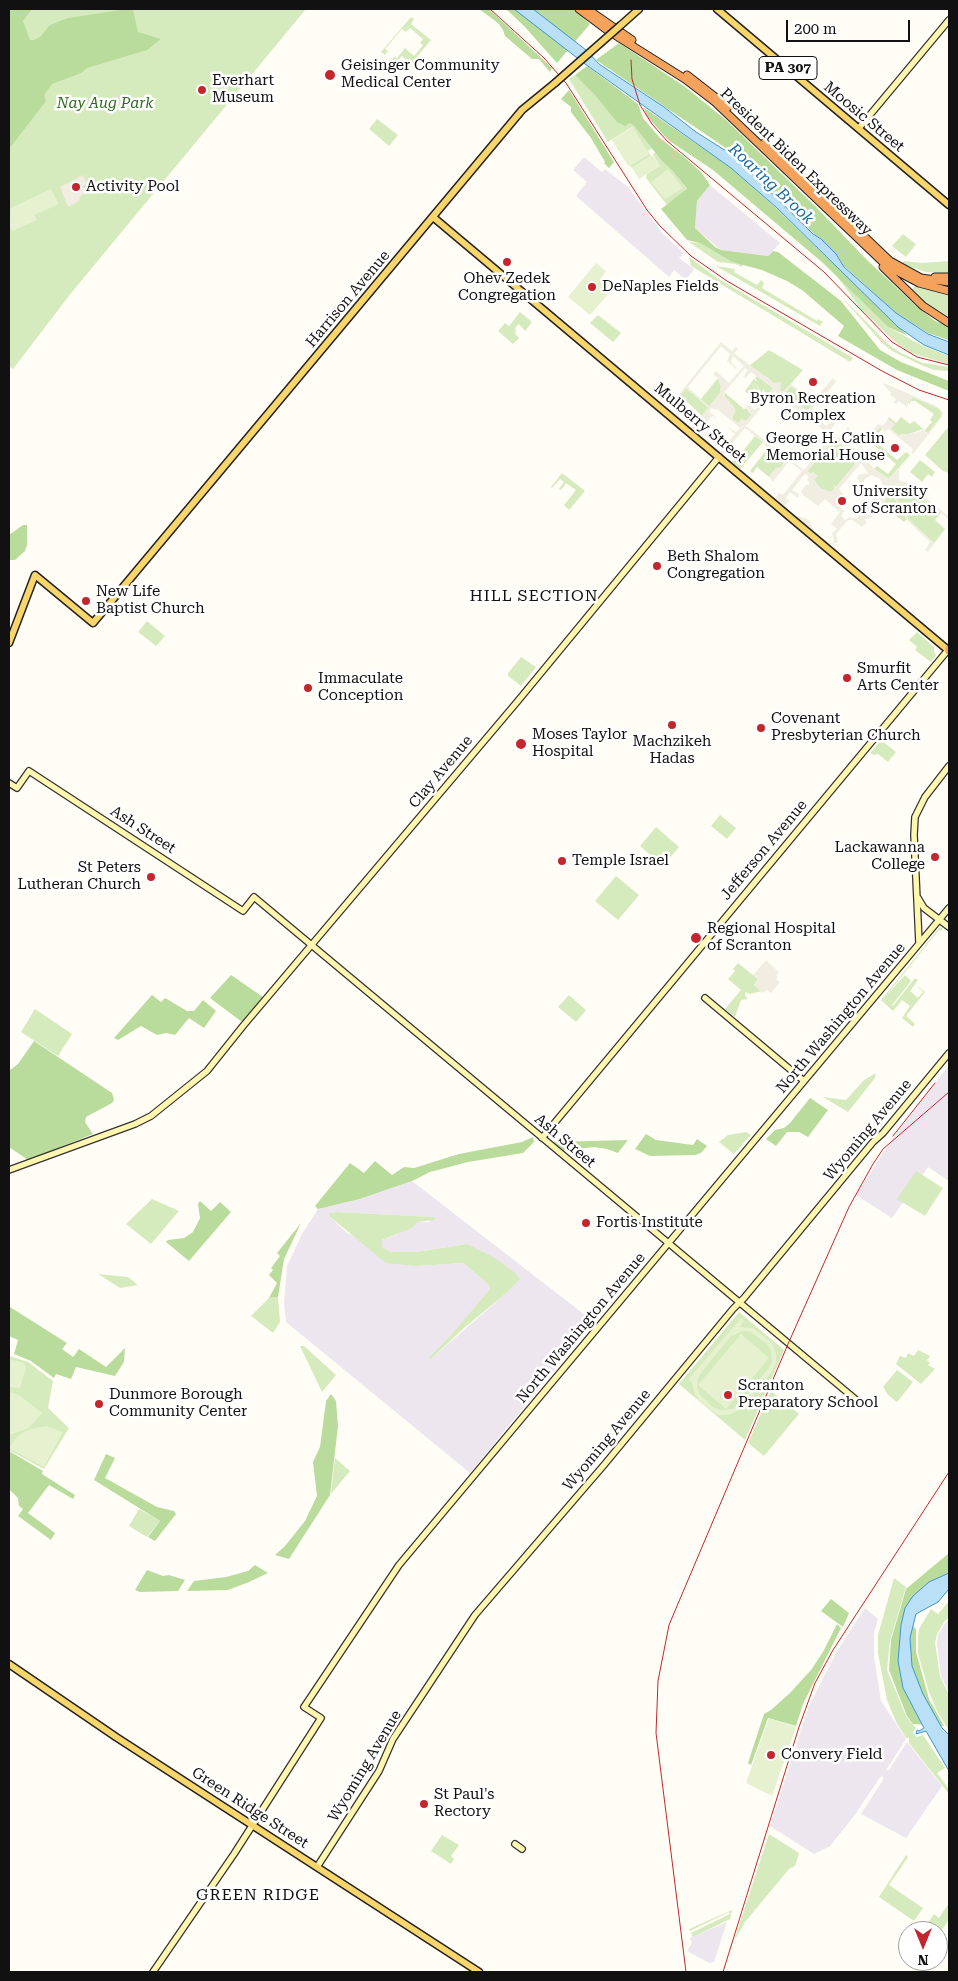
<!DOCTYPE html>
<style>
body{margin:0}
#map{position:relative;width:958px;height:1981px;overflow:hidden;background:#fffdf5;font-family:"Roboto Serif",serif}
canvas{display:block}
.frame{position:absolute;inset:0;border:10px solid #111;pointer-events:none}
.north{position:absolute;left:898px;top:1921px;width:50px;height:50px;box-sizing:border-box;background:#fff;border:1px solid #a0a0a0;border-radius:50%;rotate:180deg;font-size:14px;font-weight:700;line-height:20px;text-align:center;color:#111}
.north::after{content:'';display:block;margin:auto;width:18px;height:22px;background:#c4262e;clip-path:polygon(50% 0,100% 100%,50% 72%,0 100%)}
.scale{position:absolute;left:786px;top:20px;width:124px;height:22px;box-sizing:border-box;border:2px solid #111;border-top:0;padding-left:6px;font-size:15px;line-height:18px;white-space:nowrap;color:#111;-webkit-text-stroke:4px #fff;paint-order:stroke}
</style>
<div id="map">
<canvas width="958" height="1981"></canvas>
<div class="frame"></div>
<div class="north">N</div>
<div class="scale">200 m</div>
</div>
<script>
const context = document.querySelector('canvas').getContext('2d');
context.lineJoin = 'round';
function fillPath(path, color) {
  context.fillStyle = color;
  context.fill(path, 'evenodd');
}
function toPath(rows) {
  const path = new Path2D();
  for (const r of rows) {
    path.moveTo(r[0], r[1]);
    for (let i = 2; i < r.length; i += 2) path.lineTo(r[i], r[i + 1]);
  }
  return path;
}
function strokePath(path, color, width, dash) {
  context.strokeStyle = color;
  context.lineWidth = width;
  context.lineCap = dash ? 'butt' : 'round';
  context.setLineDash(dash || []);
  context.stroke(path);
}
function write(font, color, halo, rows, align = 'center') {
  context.font = font + ' "Roboto Serif",serif';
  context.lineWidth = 5;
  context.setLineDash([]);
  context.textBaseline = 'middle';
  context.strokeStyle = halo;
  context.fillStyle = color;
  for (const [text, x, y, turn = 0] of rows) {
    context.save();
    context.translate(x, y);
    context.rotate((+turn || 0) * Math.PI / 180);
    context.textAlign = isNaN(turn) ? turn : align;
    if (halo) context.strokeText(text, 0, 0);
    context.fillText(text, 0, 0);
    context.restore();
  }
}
fillPath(toPath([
 [584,157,602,172,605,169,628,187,663,234,684,253,679,258,694,269,686,280,674,270,669,277,576,196,587,182,573,170],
 [710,185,780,243,768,256,721,250,695,228,697,201],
 [949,1065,949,1181,928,1167,892,1218,856,1195,891,1141],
 [412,1181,594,1322,470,1473,286,1322,284,1304,287,1266,302,1234,318,1209,361,1199],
 [337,1212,435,1217,429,1222,417,1222,396,1235,382,1240,382,1247,391,1252,416,1252,467,1244,480,1251,504,1295,431,1359,490,1289,488,1284,463,1263,417,1266,347,1233,329,1216,329,1213],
 [865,1608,878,1619,874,1633,874,1656,881,1701,906,1739,886,1770,889,1770,907,1742,942,1786,906,1838,861,1814,883,1780,883,1777,881,1776,854,1816,830,1846,814,1854,770,1826,809,1706,836,1653],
 [949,1618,949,1693,941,1676,937,1643,938,1634],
 [727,1922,714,1962,709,1963,687,1951,692,1943,690,1938]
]), '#eee6ef');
fillPath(toPath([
 [9,9,306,9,72,292,13,369,9,366],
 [411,17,414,19,411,24,431,40,411,64,402,56,395,63,391,60,394,57,397,58,405,48,414,56,423,45,420,43,423,39,410,28,406,32,402,29,385,49,388,51,385,55,381,52],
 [575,75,627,125,630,123,634,126,662,161,673,170,687,190,667,205,646,178,647,174,660,166,653,154,655,153,652,148,648,151,651,156,632,168,630,165,649,154,632,127,608,142,569,79],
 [377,119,398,135,389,146,369,129],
 [903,234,916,244,906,257,892,246],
 [689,242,700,243,732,262,743,264,742,267,736,264,718,262],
 [689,257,717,278,853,358,850,362,691,266],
 [904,261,922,263,949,261,949,273,926,272,908,266,903,263],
 [716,266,735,269,734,272,757,285,761,280,764,283,762,288,817,321,818,319,823,322,820,326],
 [836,275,888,327,923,346,949,356,949,364,911,353,894,341,861,309],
 [915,286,949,296,949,320,928,305,912,290],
 [839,294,888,344,901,353,923,363,949,367,949,371,934,370,921,365,892,351,882,343],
 [520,312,532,322,525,331,519,324,515,328,516,330,515,334,519,338,513,344,498,331,505,323,509,326],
 [598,315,621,333,613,342,590,323],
 [769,350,803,370,783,393,768,378,749,366],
 [757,376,773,388,760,404,766,393,763,389,762,393,761,392,753,380,760,392,758,395,752,383,756,394,755,398,753,399,745,391,754,379,758,382,755,378],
 [718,378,721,387,720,393,702,416,680,395,686,388,700,400],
 [791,386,813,404,807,411,784,394],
 [724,392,744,409,746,408,751,414,753,413,746,421,738,423,732,419,735,409,725,399],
 [913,397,938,408,941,412,941,417,928,433,924,431,932,422,930,420,934,414,915,401,911,401,909,405,909,402],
 [889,417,896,423,901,417,910,424,914,421,923,429,909,434,898,435,891,429,894,424,888,419],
 [949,426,949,473,943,471,925,455],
 [880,427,882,429,873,440,897,460,906,452,910,455,889,479,874,469,877,466,888,474,896,464,869,441],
 [755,436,763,442,740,469,730,461,735,461],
 [833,441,841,445,859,459,836,487,834,485,835,488,831,492,820,488,814,480,817,476,813,472,811,474,807,471],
 [763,442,785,460,781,468,776,468,769,477,757,467,753,473,750,471,768,448],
 [920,460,935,472,932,477,928,474,922,482,910,472],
 [562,473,585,491,569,510,564,505,576,490,566,483,561,490,559,489,564,482,560,479,552,488,551,487],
 [898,485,905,485,941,513,935,520,945,529,934,543,909,520,892,492],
 [891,493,907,519,904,522,885,507,887,504,884,501],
 [147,621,165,636,156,646,138,632],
 [917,632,934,647,934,652,936,655,931,662,915,650,917,647,909,640],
 [521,657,536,667,521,686,508,676,508,673],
 [881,740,896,752,888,762,878,754,874,755,870,753],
 [720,815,736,828,727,839,711,826],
 [656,827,679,847,663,866,640,846],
 [616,876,639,895,618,920,595,901],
 [940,927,943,929,941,931,939,930,884,998,905,975,911,981,892,1005,893,1006,915,978,918,980,910,991,918,998,923,992,916,985,925,992,906,1016,915,1024,913,1027,902,1018,910,1006,902,1000,893,1011,881,1000],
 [738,963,758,979,754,985,762,991,750,994,745,992,745,995,748,999,741,1000,735,1017,725,1009,741,990,728,979,735,971,733,969],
 [569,995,586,1010,576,1022,558,1007],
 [35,1009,72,1034,58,1056,21,1032],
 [876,1073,875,1078,848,1112,823,1097,846,1100,864,1080],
 [746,1132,751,1135,734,1154,719,1142,728,1135],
 [916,1171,943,1188,925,1216,897,1199],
 [152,1199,179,1211,151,1244,126,1224],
 [337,1212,435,1217,435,1220,417,1222,412,1228,382,1240,382,1247,391,1252,416,1252,467,1244,495,1258,515,1273,520,1279,504,1295,465,1327,431,1359,429,1358,450,1336,490,1289,488,1284,463,1263,417,1266,386,1263,329,1216,329,1213],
 [98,1274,128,1277,138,1285,120,1288],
 [278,1297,280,1322,273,1333,251,1316,269,1298],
 [739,1312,784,1350,745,1440,679,1384],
 [300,1346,304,1346,336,1375,322,1392],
 [918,1350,930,1356,927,1360,930,1363,928,1365,935,1369,921,1384,896,1364,900,1356,906,1358,908,1353,914,1356],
 [9,1356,28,1362,53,1381,48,1408,69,1428,44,1469,9,1450],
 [897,1370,913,1382,897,1402,888,1395,883,1387],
 [771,1391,799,1414,764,1456,748,1443],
 [335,1458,350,1471,331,1494,333,1474],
 [139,1509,160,1521,147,1537,129,1526],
 [894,1578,906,1587,890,1641,887,1670,906,1716,916,1728,913,1733,917,1737,923,1735,945,1768,937,1773,949,1789,949,1794,909,1743,909,1738,906,1738,896,1722,887,1700,878,1653,878,1635],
 [949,1601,949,1617,944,1622,937,1634,935,1643,940,1676,949,1695,949,1731,936,1709,929,1692,918,1653,918,1636,919,1629,931,1609,938,1614],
 [769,1834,799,1853,795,1866,789,1869,745,1922,734,1941],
 [442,1835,459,1845,451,1856,454,1859,451,1864,431,1851],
 [906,1855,908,1857,889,1885,923,1908,914,1921,879,1897],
 [949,1903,949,1919,944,1927,941,1930,927,1929,927,1924,934,1914,939,1918],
 [732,1910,730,1919,693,1937,691,1933,730,1914,729,1912,690,1931,689,1929]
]), '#d5ebbd');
fillPath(toPath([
 [9,9,32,9,23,21,30,40,34,40,40,37,50,25,68,18,127,9,133,10,138,32,161,39,147,50,87,68,81,73,52,84,44,95,46,101,9,149],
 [479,9,489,9,552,68,550,72,539,59,532,59,505,36,503,30,498,23],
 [506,9,574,9,590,24,557,63,524,26],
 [619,43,684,86,726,120,816,207,866,259,915,305,935,321,949,326,949,340,928,333,896,313,844,266,836,254,821,239,814,234,736,155,596,60],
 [587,66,638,104,643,118,660,138,683,156,701,172,710,185,697,201,695,228,715,247,721,250,768,256,773,251,778,252,841,301,880,350,901,362,949,381,949,391,897,370,838,336,844,326,802,290,787,281,762,270,732,262,700,243,687,240,661,209,687,189,673,171,662,161,634,126,630,123,625,126,617,122,595,95,575,75],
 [569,90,614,162,609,168,604,163,605,162,591,138,571,112,571,107,561,99],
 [643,107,731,168,775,207,908,336,888,327,823,263,713,170,668,140,647,116],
 [23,525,27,525,27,545,25,551,15,560,9,560,9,535],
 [231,975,263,997,242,1022,210,998],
 [152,995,161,1002,165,998,187,1011,194,1011,203,1000,216,1011,204,1028,189,1018,175,1035,166,1033,157,1035,141,1026,118,1040,114,1038],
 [34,1041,112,1093,114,1100,112,1103,86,1117,85,1122,93,1134,28,1160,9,1147,9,1069,10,1070,18,1064],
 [810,1098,828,1110,808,1137,799,1132,787,1132,776,1146,766,1139,775,1130,784,1128,790,1123],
 [646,1134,656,1140,693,1145,697,1139,707,1146,701,1153,695,1155,650,1156,635,1149],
 [533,1137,534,1142,523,1153,468,1162,430,1172,412,1181,360,1199,318,1209,315,1206,350,1163,364,1173,375,1161,392,1175,404,1167,414,1168,459,1154,522,1142],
 [628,1140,618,1153,607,1149,594,1147,561,1151,551,1142],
 [200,1201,211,1211,220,1202,231,1212,189,1261,166,1242,168,1240,184,1238,193,1232,200,1218,198,1204],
 [301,1223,284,1259,278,1297,269,1298,277,1283,269,1275,273,1270,271,1268,280,1256,277,1253],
 [10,1307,67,1343,62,1349,73,1357,79,1349,106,1367,125,1348,124,1362,115,1376,76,1367,71,1379,56,1374,54,1378,31,1361,14,1354,18,1340,9,1336],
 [331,1394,336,1401,338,1426,330,1495,289,1559,275,1555,285,1546,305,1521,317,1496,313,1462,320,1447,326,1401],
 [9,1451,43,1471,42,1474,75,1495,73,1499,49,1485,28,1513,55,1533,51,1540,18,1516,23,1509,19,1506,18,1498,9,1489],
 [106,1454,115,1458,105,1478,157,1507,174,1511,176,1514,155,1541,148,1537,160,1521,94,1480],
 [949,1553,949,1575,907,1620,916,1629,916,1652,929,1699,944,1726,913,1724,907,1716,889,1670,891,1640,906,1589],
 [255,1565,268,1573,249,1582,228,1590,187,1591,194,1581,226,1577,248,1571],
 [147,1570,163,1576,169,1575,185,1580,178,1591,140,1592,135,1590],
 [831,1599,849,1613,843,1627,821,1611],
 [837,1624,841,1628,803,1704,796,1726,768,1718,751,1765,748,1763,764,1714,771,1710,790,1693,811,1670,823,1652]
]), '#b9dc9c');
fillPath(toPath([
 [633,127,649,154,628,166,612,140],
 [653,155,660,166,639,179,632,168],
 [668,169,683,188,665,199,651,182],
 [51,189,59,204,34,215,37,220,12,231,9,224,9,209],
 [596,263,606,271,602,277,611,285,606,290,609,293,590,315,568,297],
 [741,1318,744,1321,740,1327,753,1328,772,1343,776,1353,776,1363,771,1373,741,1409,731,1414,720,1415,714,1413,699,1400,694,1392,692,1383,688,1380],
 [743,1331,751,1332,767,1344,771,1351,772,1362,768,1369,739,1404,732,1409,720,1410,713,1407,699,1394,697,1386,698,1379,700,1374,731,1336],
 [741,1334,769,1358,726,1409,698,1385],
 [9,1359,24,1363,26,1368,20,1388,9,1387],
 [9,1392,19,1395,42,1413,29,1428,9,1435],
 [46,1426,63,1432,44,1467,9,1448,16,1438,24,1432,30,1429],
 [769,1718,796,1727,772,1796,746,1783]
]), '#e6f2cf');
fillPath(toPath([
 [83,175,87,184,83,186,87,193,80,196,79,201,68,207,60,187],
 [721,342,732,351,736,347,738,349,734,353,774,383,781,382,780,390,782,392,791,384,815,402,815,399,833,378,836,382,823,397,824,399,821,398,818,403,818,406,815,405,810,412,816,416,821,410,825,413,820,420,826,426,833,420,836,422,830,431,837,439,848,427,850,429,841,441,856,449,875,470,889,479,911,456,899,470,899,480,908,483,949,517,949,519,905,485,898,485,892,491,909,520,934,543,949,525,928,552,925,550,930,542,908,521,891,493,884,501,887,504,881,508,879,506,871,518,865,519,866,523,862,527,852,520,848,520,836,534,838,542,831,545,827,544,667,409],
 [721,346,730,354,727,361,736,369,737,368,731,362,733,356,744,366,729,383,716,371,713,374,718,378,721,387,720,393,709,406,688,387],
 [745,368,748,370,743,377,745,378,751,372,773,388,755,410,748,405,746,408,750,411,748,413,753,413,746,421,742,418,738,423,732,419,735,412,734,407,723,394],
 [791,386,813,404,807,411,784,394],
 [687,388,708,408,692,428,668,408],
 [775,391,789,404,812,420,829,436,829,439,804,470,746,426],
 [711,408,718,410,740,428,736,432,726,426,735,434,730,440,719,433,729,441,726,446,716,440,725,447,721,452,694,430,699,424,707,431,704,426,706,423,711,426,707,422,712,416,717,418,709,411],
 [745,428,785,460,781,467,776,468,769,477,773,482,789,461,802,471,783,495,779,493,775,498,723,454],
 [833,441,847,449,859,459,836,487,833,485,835,488,831,492,820,488,814,480,818,476,813,472,811,474,807,471],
 [861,463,868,473,858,475,857,478,860,482,858,485,861,488,865,479,871,475,880,479,884,486,856,519,850,517,845,520,841,516,844,511,835,502,837,502,838,499,841,498,840,496,844,495,839,489],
 [805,474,809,476,807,480,809,482,809,485,806,485,801,491,803,495,818,506,825,499,840,512,831,524,837,529,832,533,834,541,833,543,829,543,813,530,810,521,805,518,795,515,785,506,789,500,786,498,790,492,798,498,799,496,799,494,792,490],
 [884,383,934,405,941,410,943,413,942,417,929,434,913,454,911,452,913,449,888,429,885,432,880,427,866,443,864,441,878,424,883,426,888,419,895,424,891,429,898,435,909,434,922,431,924,427,924,432,928,433,941,417,941,412,937,408,913,397,909,402,907,407,899,401,896,404,893,402,896,399,890,395,891,393,883,384],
 [766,960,779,972,776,975,778,977,776,979,780,982,771,993,767,990,762,993,754,985,758,979,753,975]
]), '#f1ede2');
const water = toPath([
 [514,9,533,9,586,50,599,64,664,107,696,132,734,156,813,234,821,239,836,254,844,267,896,313,928,334,949,342,949,355,924,345,898,327,776,207,731,168,585,64,514,9],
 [949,1573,949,1589,938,1602,916,1614,910,1638,912,1666,923,1694,942,1728,949,1735,949,1775,949,1771,926,1731,916,1734,917,1730,919,1731,924,1728,903,1688,898,1661,901,1625,905,1608,913,1596,929,1582,949,1573]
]);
fillPath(water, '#b9e0f7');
strokePath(water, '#3f96cf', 1);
const secondary = toPath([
 [859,128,949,20],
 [9,783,17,788,29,771,243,911,254,897,860,1403],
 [918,898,924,908,949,927],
 [919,943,914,835,915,817,925,797,949,766],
 [705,998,804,1081],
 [542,1138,948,650],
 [9,1170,135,1124,151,1116,207,1071,243,1026,517,702,719,457],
 [515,1844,522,1849],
 [317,1867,379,1771,393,1739,475,1615,604,1465,733,1309,744,1298,873,1142,883,1133,949,1053],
 [153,1972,234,1854,321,1718,304,1707,399,1565,949,908]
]);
const primary = toPath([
 [717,9,949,205],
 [621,25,639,9],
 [433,217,948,650],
 [9,643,35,575,93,623,522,110,555,83],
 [9,1664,116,1737,479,1972]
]);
const highway = toPath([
 [579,9,607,30,685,79,715,102,887,266,919,283,949,291],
 [587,9,632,40],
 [687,75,728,107],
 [765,142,890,261,921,278,949,282],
 [883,267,923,306,949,323],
 [935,277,949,277],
 [949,649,949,651]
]);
strokePath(secondary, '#333', 8);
strokePath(primary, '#222', 9);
strokePath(highway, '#222', 9);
strokePath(secondary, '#fff6b0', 5.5);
strokePath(primary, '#f9d66b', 6);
strokePath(highway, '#f5a25d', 7);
strokePath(toPath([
 [490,9,544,58,566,83,647,210,660,226,691,256,727,281,882,371,919,390,949,400],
 [631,60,632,79,640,105,652,124,667,141,824,272,892,342,917,357,949,365],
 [893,1136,935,1083],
 [686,1972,656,1733,658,1681,669,1625,788,1344,849,1207,873,1164,883,1149,949,1092],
 [723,1972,799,1727,815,1683,833,1650,949,1472]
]), '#c4262e', 1);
const primaryBridge = toPath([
 [555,83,621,25]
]);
strokePath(primaryBridge, '#222', 9, []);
strokePath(primaryBridge, '#f9d66b', 6);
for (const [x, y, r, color] of [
 [330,75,6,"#c4262e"],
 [202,90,5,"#c4262e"],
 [76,187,5,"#c4262e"],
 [507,262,5,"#c4262e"],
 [592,287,5,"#c4262e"],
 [813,382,5,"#c4262e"],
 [895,448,5,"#c4262e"],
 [842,501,5,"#c4262e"],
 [657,566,5,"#c4262e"],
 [86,601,5,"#c4262e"],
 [847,678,5,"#c4262e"],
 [308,688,5,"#c4262e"],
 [672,725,5,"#c4262e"],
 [761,728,5,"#c4262e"],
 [521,744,6,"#c4262e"],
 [935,857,5,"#c4262e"],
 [562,861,5,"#c4262e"],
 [151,877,5,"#c4262e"],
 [696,938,6,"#c4262e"],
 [586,1223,5,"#c4262e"],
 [728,1395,5,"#c4262e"],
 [99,1404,5,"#c4262e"],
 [771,1755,5,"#c4262e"],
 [424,1804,5,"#c4262e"]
]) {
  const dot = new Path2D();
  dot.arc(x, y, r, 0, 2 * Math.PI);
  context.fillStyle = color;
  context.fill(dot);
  strokePath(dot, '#fff', 2);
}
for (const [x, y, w] of [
 [788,68,58]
]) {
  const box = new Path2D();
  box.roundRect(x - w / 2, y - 11.5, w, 23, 4);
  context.fillStyle = '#fff';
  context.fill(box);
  strokePath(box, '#111', 1);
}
write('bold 14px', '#111', null, [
 ["PA 307",788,68]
]);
write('15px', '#111', '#fff', [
 ["Geisinger Community",341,66],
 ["Medical Center",341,83],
 ["Everhart",212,81],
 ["Museum",212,98],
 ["Activity Pool",86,187],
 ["Ohev Zedek",507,279,"center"],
 ["Congregation",507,296,"center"],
 ["DeNaples Fields",602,287],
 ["Byron Recreation",813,399,"center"],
 ["Complex",813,416,"center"],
 ["George H. Catlin",885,439,"right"],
 ["Memorial House",885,456,"right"],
 ["University",852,492],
 ["of Scranton",852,509],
 ["Beth Shalom",667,557],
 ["Congregation",667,574],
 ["New Life",96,592],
 ["Baptist Church",96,609],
 ["Smurfit",857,669],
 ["Arts Center",857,686],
 ["Immaculate",318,679],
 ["Conception",318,696],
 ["Covenant",771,719],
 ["Presbyterian Church",771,736],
 ["Moses Taylor",532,735],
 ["Hospital",532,752],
 ["Machzikeh",672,742,"center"],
 ["Hadas",672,759,"center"],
 ["Lackawanna",925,848,"right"],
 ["College",925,865,"right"],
 ["Temple Israel",572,861],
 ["St Peters",141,868,"right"],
 ["Lutheran Church",141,885,"right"],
 ["Regional Hospital",707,929],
 ["of Scranton",707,946],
 ["Fortis Institute",596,1223],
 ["Scranton",738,1386],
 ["Preparatory School",738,1403],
 ["Dunmore Borough",109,1395],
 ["Community Center",109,1412],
 ["Convery Field",781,1755],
 ["St Paul's",434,1795],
 ["Rectory",434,1812]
], 'left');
write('italic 15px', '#2f6b1f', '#fff', [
 ["Nay Aug Park",105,104]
]);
write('15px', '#111', '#fff', [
 ["Moosic Street",864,117,40],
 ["President Biden Expressway",796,162,44],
 ["Harrison Avenue",348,299,-50],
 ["Mulberry Street",700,423,40],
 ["Clay Avenue",441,772,-50],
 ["Ash Street",143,830,33],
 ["Jefferson Avenue",764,850,-50],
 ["North Washington Avenue",841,1018,-50],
 ["Wyoming Avenue",868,1130,-50],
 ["Ash Street",565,1141,40],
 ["North Washington Avenue",581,1328,-50],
 ["Wyoming Avenue",607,1440,-50],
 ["Wyoming Avenue",365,1766,-59],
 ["Green Ridge Street",250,1808,33]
]);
write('italic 16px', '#1768a6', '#fff', [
 ["Roaring Brook",771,184,43]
]);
context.letterSpacing = '1px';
write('16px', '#111', '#fff', [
 ["HILL SECTION",534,596],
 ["GREEN RIDGE",258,1895]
]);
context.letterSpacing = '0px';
</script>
